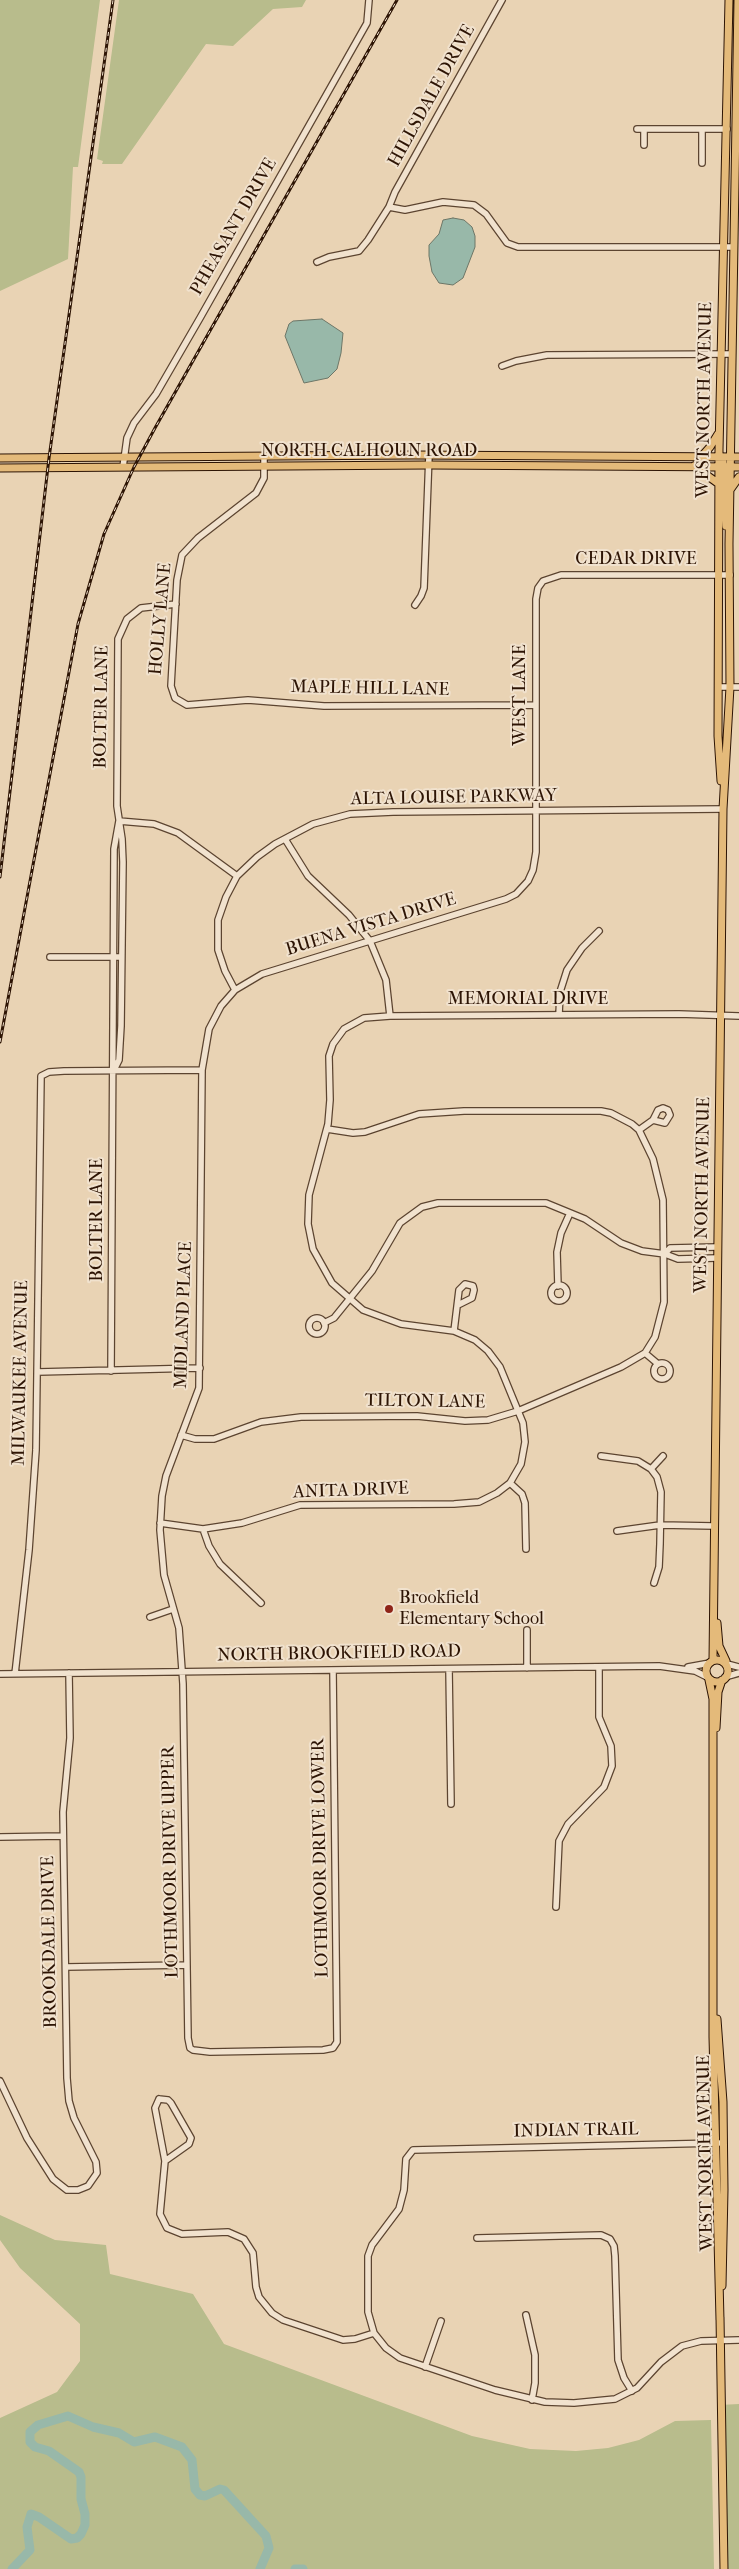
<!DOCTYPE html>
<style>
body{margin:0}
canvas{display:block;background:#e9d3b4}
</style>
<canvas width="739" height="2569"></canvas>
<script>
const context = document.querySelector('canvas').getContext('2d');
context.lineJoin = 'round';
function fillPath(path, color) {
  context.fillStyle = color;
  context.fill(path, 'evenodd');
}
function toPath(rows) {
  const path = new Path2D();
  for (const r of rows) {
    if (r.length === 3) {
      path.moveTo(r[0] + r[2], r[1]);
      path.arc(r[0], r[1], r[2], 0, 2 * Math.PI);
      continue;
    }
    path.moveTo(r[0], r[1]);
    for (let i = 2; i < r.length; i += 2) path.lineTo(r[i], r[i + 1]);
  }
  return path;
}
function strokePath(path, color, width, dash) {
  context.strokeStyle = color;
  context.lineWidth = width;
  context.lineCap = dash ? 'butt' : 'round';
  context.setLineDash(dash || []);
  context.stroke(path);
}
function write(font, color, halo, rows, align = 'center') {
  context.font = font + ' "IM FELL French Canon",serif';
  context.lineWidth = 4;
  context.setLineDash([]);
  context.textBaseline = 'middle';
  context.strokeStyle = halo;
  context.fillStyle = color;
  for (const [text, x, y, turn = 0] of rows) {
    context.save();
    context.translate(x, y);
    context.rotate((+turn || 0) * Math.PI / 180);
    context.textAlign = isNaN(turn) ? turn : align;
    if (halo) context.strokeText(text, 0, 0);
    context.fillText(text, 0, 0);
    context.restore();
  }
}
fillPath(toPath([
 [0,0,100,0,78,167,73,167,68,259,0,291],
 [119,0,306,0,302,7,273,9,233,46,206,44,122,164,102,164,103,161,97,159],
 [0,2215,55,2240,106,2245,110,2274,193,2294,224,2344,472,2436,530,2449,576,2451,608,2448,639,2440,675,2421,711,2420,714,2569,0,2569,0,2418,57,2392,80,2361,80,2324,20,2268,0,2240],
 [739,2404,739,2569,724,2569,719,2405]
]), '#b8bc8c');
const water = toPath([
 [453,218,464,220,472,227,475,236,475,247,463,278,453,285,439,283,432,272,429,256,429,245,439,234,443,220,453,218],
 [322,319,343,333,341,353,337,369,328,378,304,383,285,336,289,324,293,321,322,319]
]);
fillPath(water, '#98b8a9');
strokePath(water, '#6d7667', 1);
strokePath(toPath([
 [12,2569,30,2550,27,2527,31,2514,39,2517,71,2539,77,2538,81,2534,85,2525,85,2514,81,2499,81,2477,79,2472,49,2451,35,2447,30,2442,30,2432,38,2425,68,2416,93,2427,119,2433,134,2442,155,2437,182,2447,192,2460,195,2489,200,2495,205,2496,220,2489,224,2490,266,2536,269,2548,260,2569],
 [295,2569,303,2569]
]), '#98b8a9', 9);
const minor = toPath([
 [637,129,727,129],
 [644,145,644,129],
 [702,163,702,129],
 [389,207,405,210,443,202,474,205,486,214,507,243,518,247,734,247],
 [317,262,329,257,359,251,368,240,389,207,395,192,502,0],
 [502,366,516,361,547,355,732,354],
 [264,457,264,478,256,493,198,538,182,555,177,580,171,686,175,698,187,705,248,700,324,706,536,705],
 [123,467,127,438,134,423,156,394,200,318,367,23,369,0],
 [415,605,421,596,424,588,429,455],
 [718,687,739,687],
 [119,821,154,824,178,833,237,876],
 [285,839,308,876,349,915,370,941,386,980,390,1016],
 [50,957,121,957],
 [235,990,225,971,218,950,218,920,226,897,237,876,257,857,275,844,313,824,350,814,393,812,723,809],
 [559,1015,560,992,567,970,582,948,599,931],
 [114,1070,119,1060,121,1026,123,862,122,839,117,806,118,639,127,619,141,608,176,604],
 [639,1130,653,1120,658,1110,663,1108,668,1110,670,1115,665,1123,653,1120],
 [665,1254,670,1248,717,1247],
 [559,1293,8],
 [558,1286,557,1252,561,1233,570,1213],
 [317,1326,8],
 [324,1323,334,1318,372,1271,400,1223,422,1207,438,1203,546,1203,585,1219,621,1243,642,1251,665,1254,678,1259,717,1258],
 [454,1331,459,1290,465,1284,473,1286,474,1290,472,1298,458,1305],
 [645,1353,658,1364],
 [662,1371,8],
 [111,1371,114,849,119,821],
 [38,1372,200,1368],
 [181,1435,195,1439,214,1439,261,1422,301,1417,417,1416,465,1421,488,1420,518,1411,621,1367,645,1353,655,1337,664,1302,663,1200,653,1159,639,1130,632,1124,611,1113,601,1111,464,1111,419,1114,365,1132,353,1133,327,1129],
 [601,1456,638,1461,651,1469,657,1477,661,1492,660,1544,659,1567,654,1583],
 [651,1469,663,1456],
 [510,1483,522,1494,525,1503,526,1549],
 [160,1523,203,1529,242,1523,300,1505,454,1504,479,1502,497,1493,510,1483,521,1464,525,1442,523,1423,500,1367,488,1351,475,1340,454,1331,401,1324,363,1310,332,1283,313,1249,308,1224,309,1195,328,1124,330,1100,329,1056,333,1044,344,1029,364,1018,390,1016,679,1014,739,1016],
 [203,1529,209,1546,220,1564,261,1603],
 [617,1531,660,1525,714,1526],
 [150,1617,173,1609],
 [727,1664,739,1667],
 [688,1667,710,1663],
 [527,1668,527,1630],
 [449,1669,451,1804],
 [333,1670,337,2042,333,2048,323,2050,210,2052,193,2050,190,2048,188,2038,183,1684,179,1628,164,1575,160,1530,162,1496,166,1476,199,1388,202,1070,209,1029,221,1006,235,990,262,974,506,899,516,894,528,881,533,870,536,852,536,599,538,588,543,581,561,575,730,575],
 [0,1674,659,1666,695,1671,707,1677],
 [15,1674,29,1550,36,1450,41,1076,49,1072,64,1071,202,1070],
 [725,1677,739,1673],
 [0,1837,63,1836],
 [556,1907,559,1841,568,1824,604,1787,612,1766,611,1746,599,1717,599,1667],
 [66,1967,187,1965],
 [0,2081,27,2138,53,2179,67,2190,78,2190,88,2186,97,2173,96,2162,74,2118,69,2101,67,2078,63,1812,70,1738,69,1673],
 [159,2099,168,2100,171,2103,191,2138,189,2144,165,2161,155,2108,159,2099],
 [719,2143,413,2150,406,2159,404,2190,399,2209,372,2245,368,2256,368,2312,374,2333,386,2348,400,2358,495,2390,545,2402,574,2403,615,2399,637,2388,661,2362,682,2346,701,2341,739,2340],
 [165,2161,160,2214,167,2228,182,2234,228,2232,244,2239,253,2253,256,2287,259,2297,272,2313,283,2320,343,2340,355,2339,374,2333],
 [477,2238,601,2235,610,2239,614,2246,615,2256,618,2360,624,2378,632,2391],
 [526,2315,535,2355,535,2383,532,2400],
 [425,2367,441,2321]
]);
const major = toPath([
 [702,456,710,447,718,434],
 [0,458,414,455,739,457],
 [723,462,726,526],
 [694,466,719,484],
 [0,468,429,465,739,467],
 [730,490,739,477],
 [721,781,718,736,719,450,729,0],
 [717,1623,719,1646,726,1661],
 [717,1671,11],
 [713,1660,723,809,730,687,729,544,738,0],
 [709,1680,713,1699,713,2037,720,2320],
 [716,1728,718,1692,722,1680],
 [717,2019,723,2102,724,2190,722,2286],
 [720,2317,724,2569]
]);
strokePath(minor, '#5c4430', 8);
strokePath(major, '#2d1404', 9);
strokePath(minor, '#f1e2ce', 5.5);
strokePath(major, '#e4ba7a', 7);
const rail = toPath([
 [0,877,49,458,113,0],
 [0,1042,78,624,104,534,134,467,155,428,397,0]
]);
strokePath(rail, '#2d1404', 3);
strokePath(rail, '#f1e2ce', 1, [4]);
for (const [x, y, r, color] of [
 [389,1609,5,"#8f2418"]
]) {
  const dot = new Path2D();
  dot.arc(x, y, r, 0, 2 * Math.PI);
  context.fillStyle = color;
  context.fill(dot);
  strokePath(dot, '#f1e2ce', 2);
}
write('18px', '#2d1404', '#f1e2ce', [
 ["HILLSDALE DRIVE",432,96,-61],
 ["PHEASANT DRIVE",234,227,-60],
 ["WEST NORTH AVENUE",705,400,-89],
 ["NORTH CALHOUN ROAD",369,452],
 ["CEDAR DRIVE",636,560],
 ["HOLLY LANE",161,619,-85],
 ["MAPLE HILL LANE",370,689,1],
 ["WEST LANE",521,695,-90],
 ["BOLTER LANE",102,707,-89],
 ["ALTA LOUISE PARKWAY",454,798,-1],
 ["BUENA VISTA DRIVE",371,925,-17],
 ["MEMORIAL DRIVE",528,1000],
 ["WEST NORTH AVENUE",703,1195,-89],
 ["BOLTER LANE",98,1220,-90],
 ["MIDLAND PLACE",184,1315,-88],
 ["MILWAUKEE AVENUE",21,1373,-89],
 ["TILTON LANE",425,1402,1],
 ["ANITA DRIVE",351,1491,-2],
 ["NORTH BROOKFIELD ROAD",339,1654,-1],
 ["LOTHMOOR DRIVE LOWER",321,1858,-91],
 ["LOTHMOOR DRIVE UPPER",171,1862,-91],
 ["BROOKDALE DRIVE",50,1942,-91],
 ["INDIAN TRAIL",576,2131,-1],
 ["WEST NORTH AVENUE",706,2153,-91]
]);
write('18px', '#2d1404', '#f1e2ce', [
 ["Brookfield",399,1599],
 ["Elementary School",399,1620]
], 'left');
</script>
